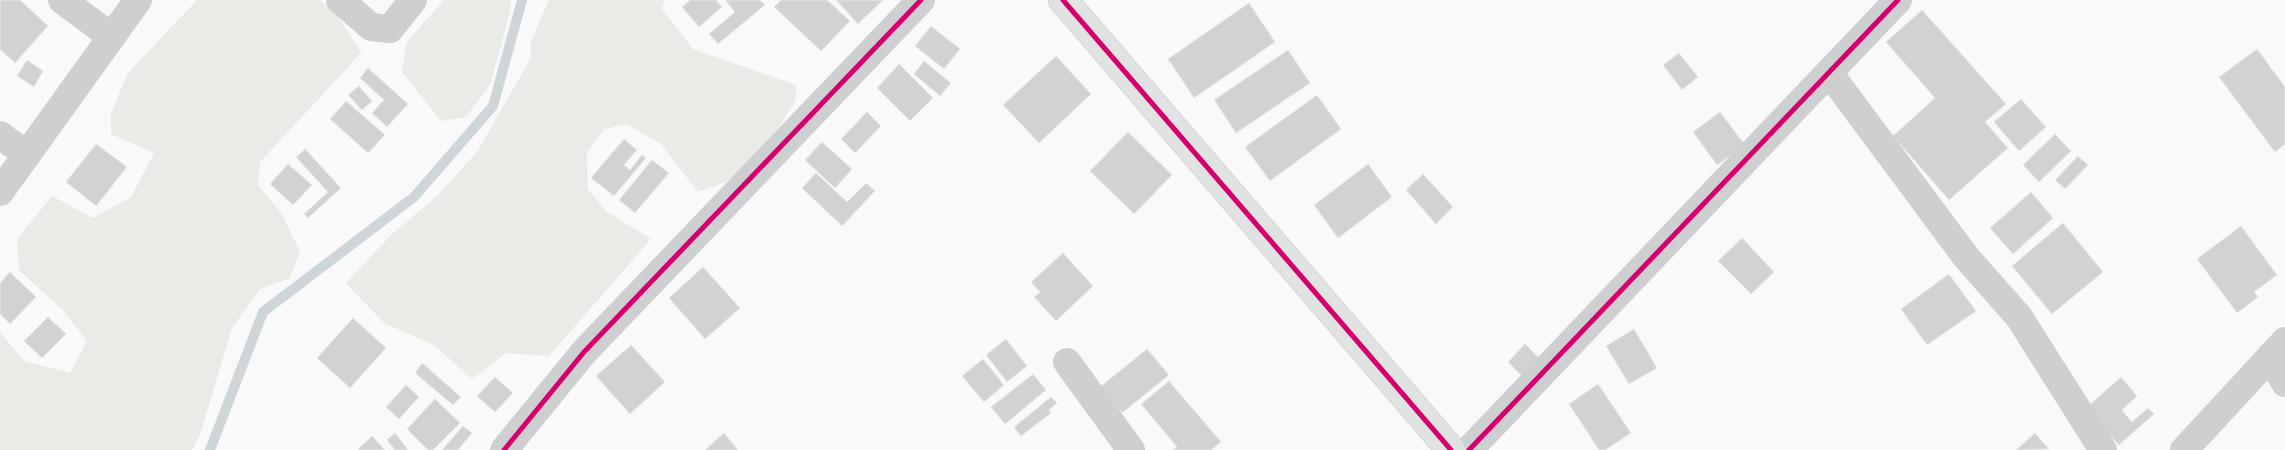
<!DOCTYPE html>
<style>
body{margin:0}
canvas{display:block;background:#f9f9f9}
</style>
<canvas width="2285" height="450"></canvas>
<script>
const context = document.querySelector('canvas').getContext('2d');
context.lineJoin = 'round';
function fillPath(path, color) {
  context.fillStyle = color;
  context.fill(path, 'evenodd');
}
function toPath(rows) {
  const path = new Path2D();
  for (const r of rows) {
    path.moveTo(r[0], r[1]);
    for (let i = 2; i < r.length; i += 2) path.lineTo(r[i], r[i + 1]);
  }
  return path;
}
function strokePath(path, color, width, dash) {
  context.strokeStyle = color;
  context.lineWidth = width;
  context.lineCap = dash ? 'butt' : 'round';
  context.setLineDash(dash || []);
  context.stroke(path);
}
fillPath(toPath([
 [197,0,320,0,336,13,361,53,260,162,258,185,282,214,300,252,289,279,261,288,232,328,200,435,192,450,0,450,0,332,24,361,70,373,87,341,62,309,19,270,17,239,52,196,93,218,131,197,154,153,111,134,111,114,127,74],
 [444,0,511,0,510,12,490,85,466,117,441,121,402,72,406,43],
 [549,0,664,0,662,9,693,49,796,85,796,100,762,154,726,182,698,192,661,144,627,124,605,129,587,152,588,189,606,211,651,239,549,356,506,353,472,379,434,345,384,323,346,283,391,235,437,196,477,152,531,58,531,41]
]), '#e8ebe6');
strokePath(toPath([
 [210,450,263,312,414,197,493,106,522,0]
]), '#ced6d9', 10);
const building = toPath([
 [0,0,20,0,48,26,15,63,0,49,0,0],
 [690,0,716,0,722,7,699,27,682,7,690,0],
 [725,0,760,0,765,5,718,44,709,34,735,12,725,0],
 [781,0,827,0,850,21,821,51,774,7,781,0],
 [836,0,883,0,858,24,836,0],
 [1249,3,1275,42,1194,98,1168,59,1249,3],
 [1922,10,2006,104,1985,122,2008,148,1949,200,1893,136,1935,98,1886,42,1922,10],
 [931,26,960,49,944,69,915,46,931,26],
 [2257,49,2285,87,2285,144,2275,152,2219,77,2257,49],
 [1288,50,1310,83,1236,133,1214,100,1288,50],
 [1679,53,1698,77,1682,90,1663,65,1679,53],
 [1056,56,1091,94,1039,143,1003,105,1056,56],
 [27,60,43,71,34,87,17,76,27,60],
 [924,61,951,83,940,96,914,74,924,61],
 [899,64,933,98,910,121,877,88,899,64],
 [368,68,408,104,387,127,372,113,384,100,360,78,368,68],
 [359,86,372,101,362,110,348,95,359,86],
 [1317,95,1341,129,1270,181,1245,147,1317,95],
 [2021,99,2046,127,2019,151,1994,122,2021,99],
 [346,101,385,135,368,153,330,119,346,101],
 [867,112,881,126,855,153,841,139,867,112],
 [1720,112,1745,145,1717,165,1693,132,1720,112],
 [1128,132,1172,175,1134,214,1090,171,1128,132],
 [2055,134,2071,151,2039,182,2023,165,2055,134],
 [624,139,637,150,624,165,630,170,642,155,646,158,614,196,591,178,624,139],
 [822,142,852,169,835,188,805,160,822,142],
 [96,144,127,167,96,206,66,182,96,144],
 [305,149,341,188,308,218,304,214,328,192,296,157,305,149],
 [2078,156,2088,165,2065,189,2055,180,2078,156],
 [652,160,669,173,635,213,619,200,652,160],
 [288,164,312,185,293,205,270,184,288,164],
 [1368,164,1392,197,1338,238,1314,205,1368,164],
 [816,173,847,202,866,183,875,191,842,226,802,188,816,173],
 [1423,174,1453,207,1436,224,1406,190,1423,174],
 [2031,192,2053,218,2013,254,1990,228,2031,192],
 [2063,223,2103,272,2052,314,2012,266,2063,223],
 [2241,226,2277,275,2254,292,2258,297,2237,313,2197,259,2241,226],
 [1742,238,1774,272,1751,294,1718,261,1742,238],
 [1063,253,1093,286,1056,321,1034,297,1040,292,1031,282,1063,253],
 [703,267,740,308,705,339,669,298,703,267],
 [10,272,36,297,10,324,0,314,0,283,10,272],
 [1949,274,1976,311,1927,345,1901,309,1949,274],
 [48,317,66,334,42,358,24,341,48,317],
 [353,318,386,348,350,388,317,358,353,318],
 [1634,329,1657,368,1629,384,1606,346,1634,329],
 [1006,339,1027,366,1007,382,986,355,1006,339],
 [1525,344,1541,360,1523,377,1508,362,1525,344],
 [631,345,665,382,630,414,596,376,631,345],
 [1147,349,1169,375,1122,413,1100,387,1147,349],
 [983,359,1004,385,984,402,962,376,983,359],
 [422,363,461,397,453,405,415,373,422,363],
 [1033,374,1046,390,1005,424,991,407,1033,374],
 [495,377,513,393,495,412,477,396,495,377],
 [2121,377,2137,396,2122,410,2132,422,2148,408,2154,414,2119,445,2086,408,2121,377],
 [1169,381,1221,442,1211,450,1173,450,1177,447,1141,404,1169,381],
 [1598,384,1631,433,1605,450,1599,450,1569,404,1598,384],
 [406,385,419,397,399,419,386,407,406,385],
 [1051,397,1057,403,1049,410,1051,413,1021,436,1014,427,1051,397],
 [435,399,460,423,433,450,428,450,407,429,435,399],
 [463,426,472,433,458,450,442,450,463,426],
 [395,433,408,450,395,450,387,440,395,433],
 [724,433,738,450,705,450,724,433],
 [2035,433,2049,449,2016,450,2035,433],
 [372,436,385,450,359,450,358,449,372,436]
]);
fillPath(building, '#d0d2d3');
strokePath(building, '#e8e8e8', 1);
const secondary = toPath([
 [1063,0,1451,450]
]);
strokePath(secondary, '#d5d6d7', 30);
strokePath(toPath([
 [62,0,112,37],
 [340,0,371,27,390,29,413,0],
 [1830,74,1966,257,2019,317,2103,450],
 [0,135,27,155],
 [0,192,138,0],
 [2270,357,2285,383],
 [1067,362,1131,450],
 [504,450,584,352,921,0],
 [1469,450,1898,0],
 [2184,450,2285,341]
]), '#cecfd0', 28);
strokePath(secondary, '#e1e2e2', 28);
strokePath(toPath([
 [1063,0,1451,450],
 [504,450,584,352,921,0],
 [1469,450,1898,0]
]), '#d6006c', 5);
</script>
